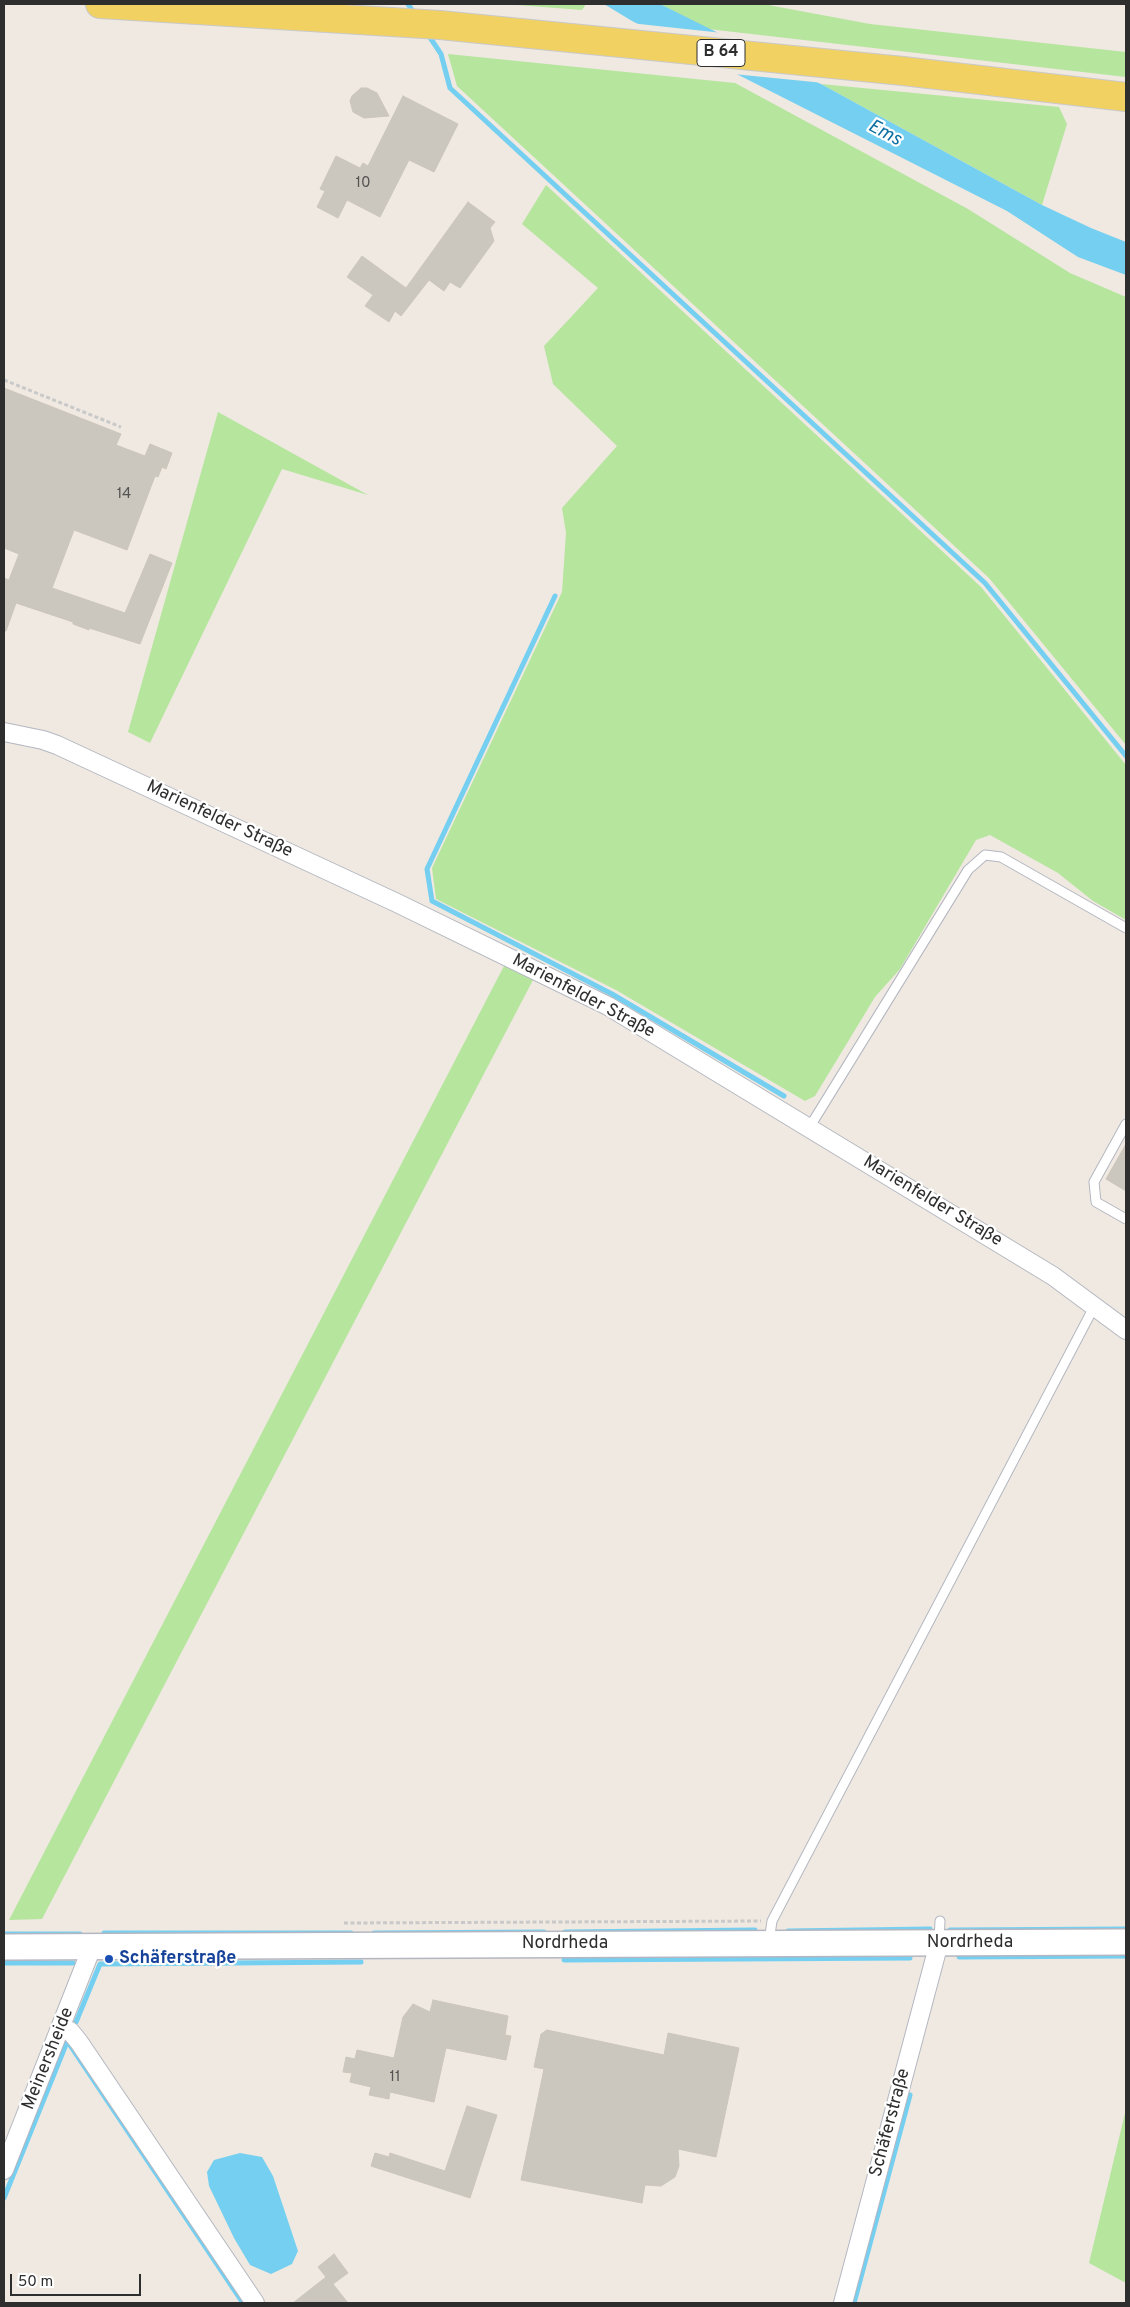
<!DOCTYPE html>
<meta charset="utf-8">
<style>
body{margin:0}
#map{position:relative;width:1130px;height:2307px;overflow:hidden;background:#efe9e1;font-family:Overpass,sans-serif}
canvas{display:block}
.frame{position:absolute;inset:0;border:5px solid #2e2e2e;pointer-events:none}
.scale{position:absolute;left:10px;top:2274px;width:131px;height:22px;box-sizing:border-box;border:2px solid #2e2e2e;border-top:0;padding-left:6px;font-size:15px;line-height:18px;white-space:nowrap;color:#2e2e2e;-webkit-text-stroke:4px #fff;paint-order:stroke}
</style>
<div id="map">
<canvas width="1130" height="2307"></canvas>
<div class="frame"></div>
<div class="scale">50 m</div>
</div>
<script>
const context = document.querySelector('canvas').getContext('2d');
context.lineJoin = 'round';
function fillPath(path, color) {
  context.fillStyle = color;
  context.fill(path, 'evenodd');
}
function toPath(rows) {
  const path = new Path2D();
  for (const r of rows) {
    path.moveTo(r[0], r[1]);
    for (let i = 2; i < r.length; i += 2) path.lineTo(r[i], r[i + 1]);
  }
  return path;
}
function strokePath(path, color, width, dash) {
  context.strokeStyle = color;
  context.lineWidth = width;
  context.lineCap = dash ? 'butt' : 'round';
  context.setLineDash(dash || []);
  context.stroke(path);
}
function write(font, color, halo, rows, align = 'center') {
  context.font = font + ' Overpass,sans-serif';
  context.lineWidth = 4.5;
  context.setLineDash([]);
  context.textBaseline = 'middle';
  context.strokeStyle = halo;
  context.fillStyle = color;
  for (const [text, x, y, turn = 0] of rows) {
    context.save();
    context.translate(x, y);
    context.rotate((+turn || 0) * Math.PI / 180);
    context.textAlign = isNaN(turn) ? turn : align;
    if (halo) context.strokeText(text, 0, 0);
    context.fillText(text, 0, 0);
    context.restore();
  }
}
fillPath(toPath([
 [504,4,586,4,582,10],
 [660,4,763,4,870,24,1126,52,1126,77,708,29],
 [448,54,735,83,968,209,1070,273,1126,297,1126,745,989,578,457,86],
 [821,84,1059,107,1067,124,1042,205],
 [546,185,981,587,1126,765,1126,920,1093,901,1058,873,990,835,976,840,900,969,875,997,815,1096,805,1101,616,990,436,899,432,868,562,592,566,533,562,508,617,446,553,384,544,346,598,288,522,224],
 [218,412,368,495,282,469,150,743,128,732],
 [504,966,533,980,42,1919,9,1920],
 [1126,2109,1126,2283,1089,2263]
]), '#b6e59e');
fillPath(toPath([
 [604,4,660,4,821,84,1042,205,1091,228,1126,242,1126,275,1078,257,1007,211,632,21],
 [240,2153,262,2157,273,2176,298,2251,292,2264,271,2274,250,2265,234,2238,209,2186,207,2172,214,2160]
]), '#75cff0');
fillPath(toPath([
 [630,23,723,33,824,83,733,74]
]), '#efe9e1');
strokePath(toPath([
 [408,4,414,13],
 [427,33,441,54,450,88,985,583,1126,756],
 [555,596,427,869,432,901,612,994,784,1096],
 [950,1930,1126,1929],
 [788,1931,930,1929],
 [565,1932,755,1930],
 [104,1933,351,1933],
 [374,1933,544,1932],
 [4,1934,80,1934],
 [959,1957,1126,1956],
 [564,1960,910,1958],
 [4,1963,73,1963],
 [76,2022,100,1964,361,1962],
 [66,2043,70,2045,243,2303],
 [4,2198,67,2042],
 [854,2303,910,2095]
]), '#75cff0', 5);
const building = toPath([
 [361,88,367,88,377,93,389,116,364,118,353,112,350,101,352,96,361,88],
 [403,96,458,124,434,172,409,160,380,217,347,200,338,218,317,207,325,191,320,189,336,156,360,168,363,163,368,166,403,96],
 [468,202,495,222,490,228,494,241,460,288,450,282,444,291,429,280,401,316,395,311,389,322,365,306,373,295,347,277,362,256,406,288,468,202],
 [4,388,121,434,116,445,145,456,150,444,172,453,166,469,162,467,158,477,155,476,127,550,74,530,52,588,125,613,150,554,172,563,140,644,89,628,89,630,73,624,73,622,16,603,6,631,4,631,4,578,9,580,19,554,4,548,4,388],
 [1126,1144,1126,1191,1106,1179,1126,1144],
 [433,2000,508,2016,505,2035,511,2036,506,2060,446,2048,434,2102,390,2092,389,2099,369,2095,371,2087,350,2082,352,2073,343,2072,346,2057,355,2059,357,2050,394,2058,403,2017,413,2004,430,2012,433,2000],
 [547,2030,664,2055,668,2033,739,2048,716,2157,678,2149,679,2166,675,2177,661,2186,645,2185,642,2203,521,2180,544,2069,534,2067,541,2034,547,2030],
 [467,2106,497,2115,470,2198,371,2166,375,2153,389,2157,390,2153,445,2171,467,2106],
 [334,2254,348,2273,333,2284,348,2303,293,2303,326,2277,318,2267,334,2254]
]);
fillPath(building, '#cbc7bf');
strokePath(building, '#cbc5ba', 1);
const service = toPath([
 [1126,1124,1094,1182,1096,1202,1126,1219],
 [809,1128,968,870,985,855,1001,857,1126,928],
 [939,1941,940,1921],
 [769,1942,772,1921,1095,1305]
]);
const minor = toPath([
 [4,732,43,740,57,745,397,903,608,1006,1053,1276,1126,1330],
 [62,2027,70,2031,79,2042,255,2303],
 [4,2170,92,1947],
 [843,2303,939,1943]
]);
const secondary = toPath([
 [4,1947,1126,1942]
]);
const primary = toPath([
 [100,4,440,25,903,71,1126,97]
]);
strokePath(service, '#b4b7c1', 11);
strokePath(minor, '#b4b7c1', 20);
strokePath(secondary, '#b4b7c1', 28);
strokePath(primary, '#c9c9c9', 30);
strokePath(toPath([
 [4,380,121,427],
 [344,1923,761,1921]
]), '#c9c9c9', 3, [4, 2.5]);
strokePath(service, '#fff', 9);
strokePath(minor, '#fff', 18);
strokePath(secondary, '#fff', 25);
strokePath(primary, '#f2d163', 28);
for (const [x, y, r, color] of [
 [109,1959,5,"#1a4fb4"]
]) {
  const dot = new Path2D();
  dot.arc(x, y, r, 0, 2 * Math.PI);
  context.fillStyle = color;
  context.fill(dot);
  strokePath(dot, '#fff', 2);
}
write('15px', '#555452', null, [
 ["10",363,184],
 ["14",124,495],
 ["11",395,2078]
]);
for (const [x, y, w] of [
 [721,53,48]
]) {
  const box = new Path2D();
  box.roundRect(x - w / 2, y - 13.5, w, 27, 4);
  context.fillStyle = '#fff';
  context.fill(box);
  strokePath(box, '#2e2e2e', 1);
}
write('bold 16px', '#2e2e2e', null, [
 ["B 64",721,53]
]);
write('18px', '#2e2e2e', '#fff', [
 ["Marienfelder Straße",219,820,25],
 ["Marienfelder Straße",583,997,28],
 ["Marienfelder Straße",932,1202,31],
 ["Nordrheda",970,1943],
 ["Nordrheda",565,1944],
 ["Meinersheide",49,2059,-68],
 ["Schäferstraße",891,2123,-75]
]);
write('bold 18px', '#164399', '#fff', [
 ["Schäferstraße",119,1959]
], 'left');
write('italic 19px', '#0d6fa3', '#fff', [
 ["Ems",884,134,28]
]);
</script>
